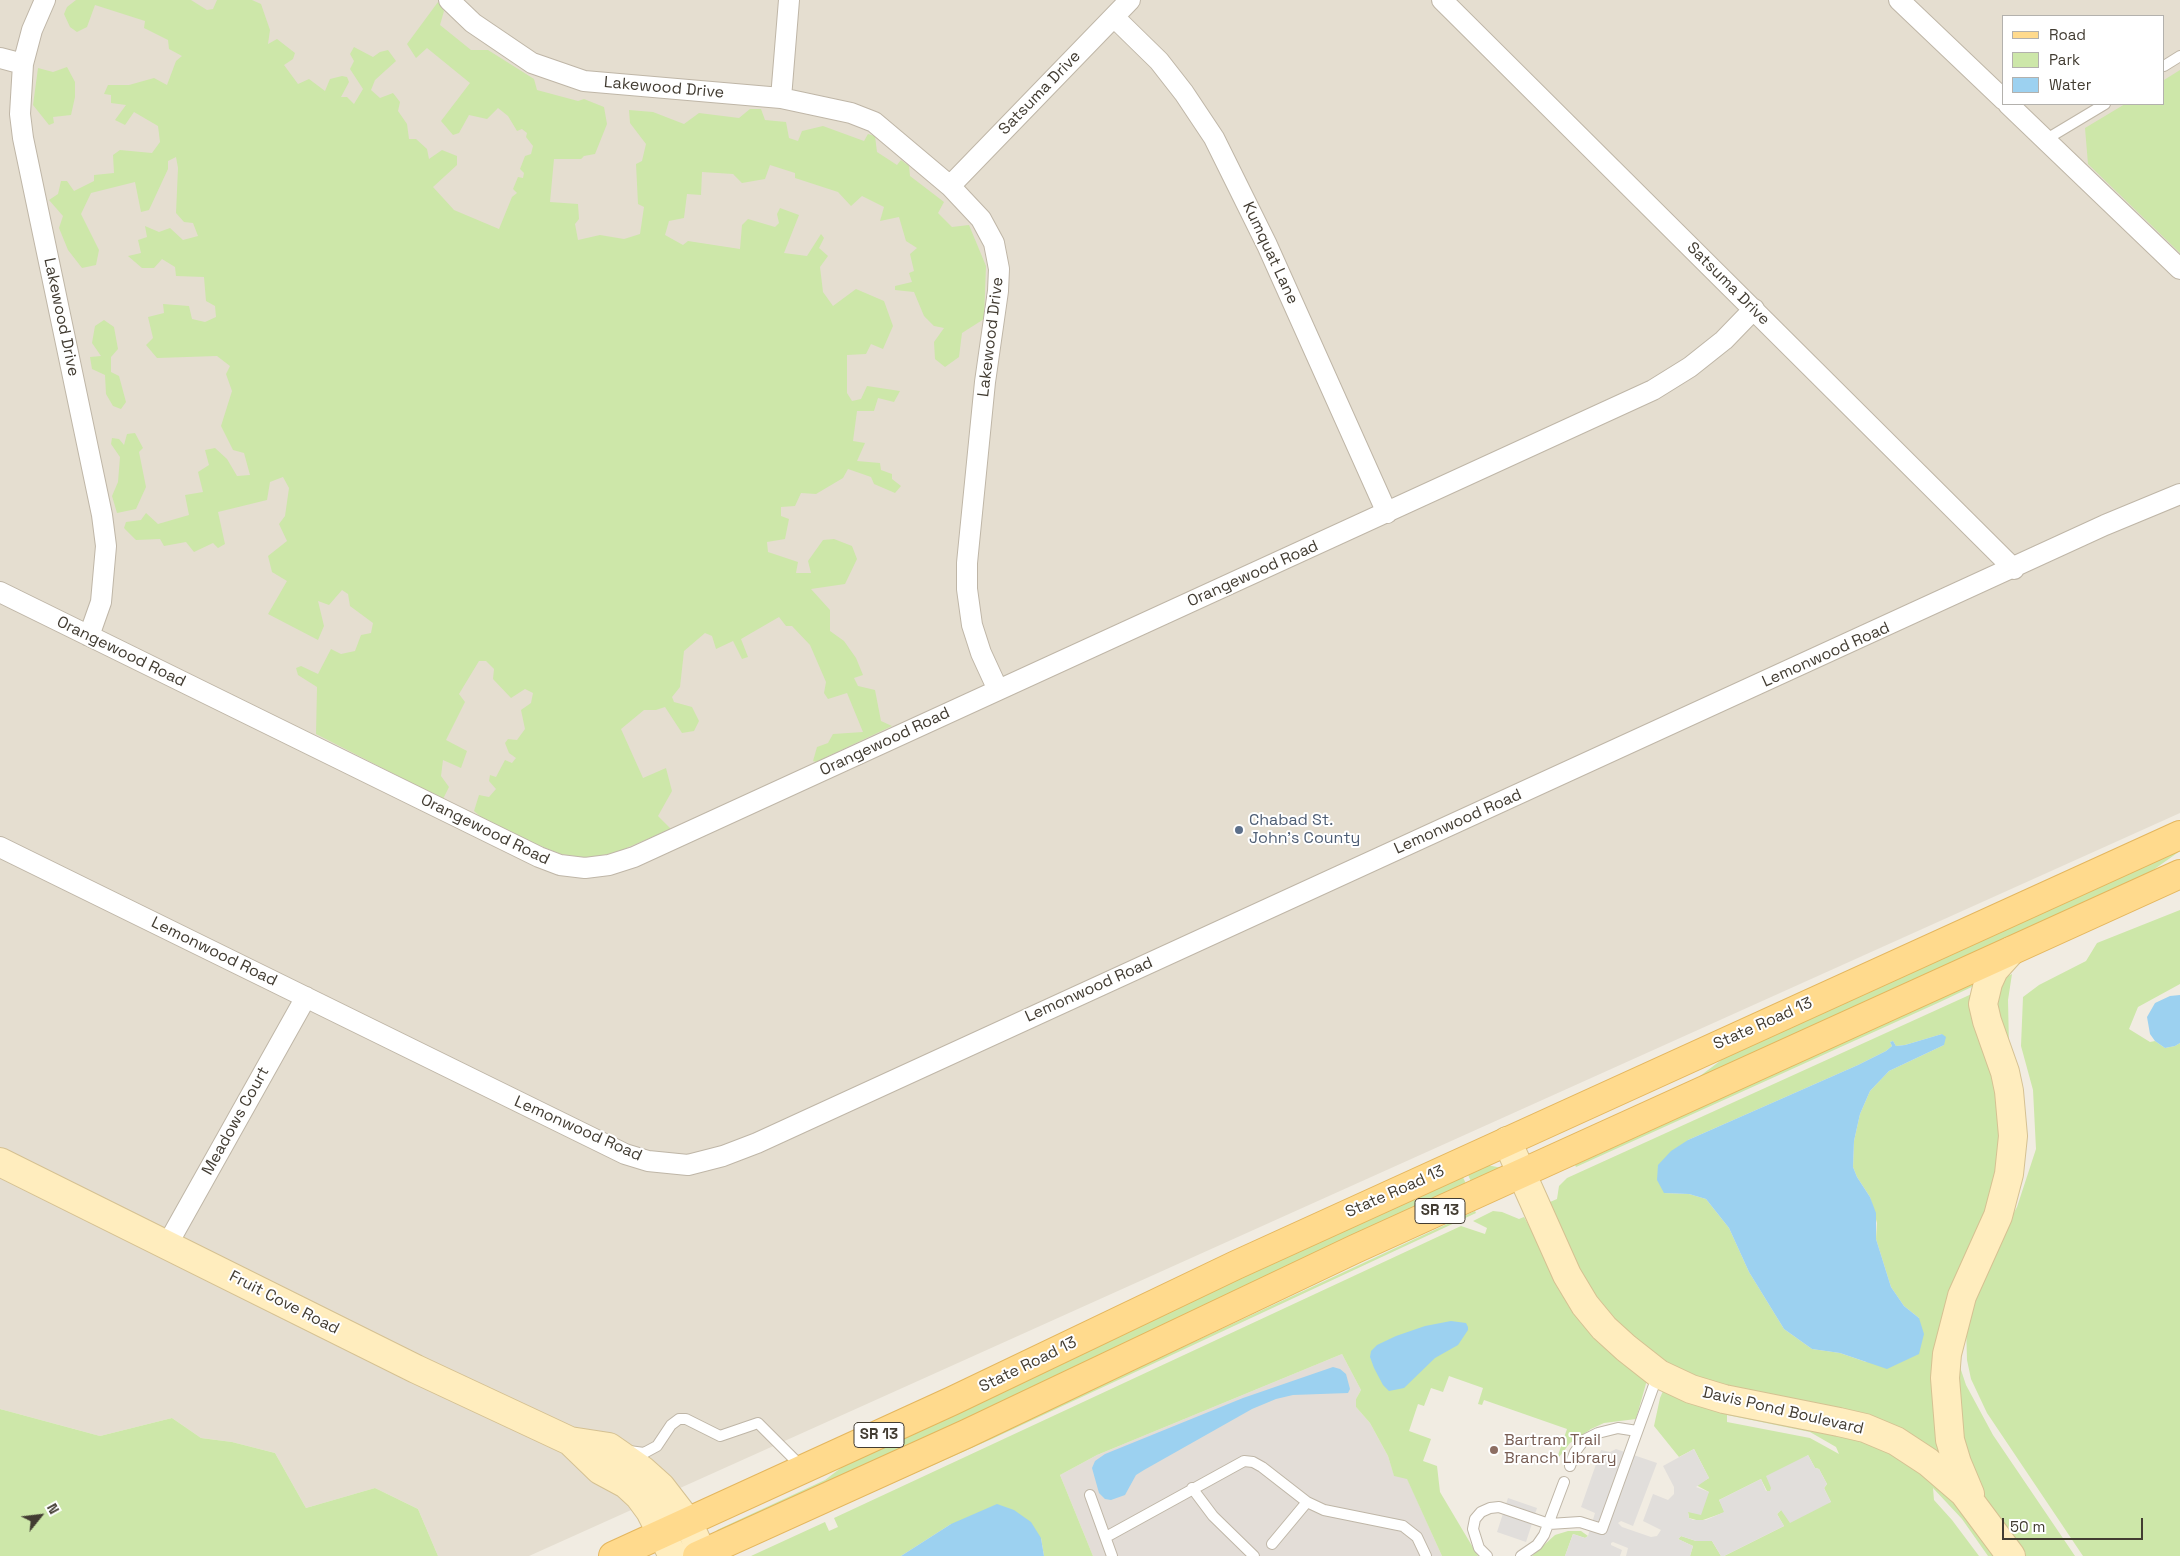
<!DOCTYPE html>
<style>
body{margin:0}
#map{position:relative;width:2180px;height:1556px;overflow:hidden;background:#f1ece2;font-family:"Space Grotesk",sans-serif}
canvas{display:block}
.legend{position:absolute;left:2002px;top:15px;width:162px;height:90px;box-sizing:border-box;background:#fff;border:1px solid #b3b1ad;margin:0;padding:6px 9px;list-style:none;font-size:15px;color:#423c32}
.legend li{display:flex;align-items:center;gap:10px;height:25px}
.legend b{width:25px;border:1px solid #b3b1ad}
.north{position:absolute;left:15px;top:1491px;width:50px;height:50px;-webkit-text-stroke:4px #fff;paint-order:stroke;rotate:61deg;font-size:14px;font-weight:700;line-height:20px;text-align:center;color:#423c32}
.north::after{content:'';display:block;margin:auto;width:18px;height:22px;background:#423c32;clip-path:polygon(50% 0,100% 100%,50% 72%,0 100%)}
.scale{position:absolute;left:2002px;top:1518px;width:141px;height:22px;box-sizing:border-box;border:2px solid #423c32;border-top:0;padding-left:6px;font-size:15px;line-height:18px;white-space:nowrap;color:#423c32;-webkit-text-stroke:4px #fff;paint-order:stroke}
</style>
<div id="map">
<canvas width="2180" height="1556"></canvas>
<ul class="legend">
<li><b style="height:6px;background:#ffda8d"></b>Road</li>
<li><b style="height:14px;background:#cde7a9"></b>Park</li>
<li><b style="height:14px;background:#9cd1f0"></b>Water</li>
</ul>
<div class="north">N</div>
<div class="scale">50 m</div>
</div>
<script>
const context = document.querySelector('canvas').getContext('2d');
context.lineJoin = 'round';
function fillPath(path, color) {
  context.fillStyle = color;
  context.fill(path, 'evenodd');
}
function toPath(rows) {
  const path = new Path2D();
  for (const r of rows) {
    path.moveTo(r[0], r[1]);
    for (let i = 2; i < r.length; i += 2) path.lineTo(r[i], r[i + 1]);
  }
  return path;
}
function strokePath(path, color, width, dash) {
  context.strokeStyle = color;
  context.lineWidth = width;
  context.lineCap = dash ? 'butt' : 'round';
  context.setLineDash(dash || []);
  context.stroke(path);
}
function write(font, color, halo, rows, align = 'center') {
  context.font = font + ' "Space Grotesk",sans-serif';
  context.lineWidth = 4;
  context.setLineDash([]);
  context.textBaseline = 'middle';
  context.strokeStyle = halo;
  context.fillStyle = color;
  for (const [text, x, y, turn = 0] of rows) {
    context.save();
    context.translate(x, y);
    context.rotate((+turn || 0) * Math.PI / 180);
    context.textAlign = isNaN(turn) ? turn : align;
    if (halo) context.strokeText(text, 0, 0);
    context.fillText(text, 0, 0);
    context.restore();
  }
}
fillPath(toPath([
 [0,0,2180,0,2180,813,529,1556,438,1556,418,1509,375,1488,306,1508,275,1453,232,1442,201,1438,172,1418,100,1436,0,1409],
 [2004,16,2164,16,2164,104,2004,104]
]), '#e5ded0');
fillPath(toPath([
 [1342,1354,1361,1390,1356,1399,1356,1407,1370,1423,1388,1456,1394,1475,1407,1478,1442,1556,1093,1556,1060,1475,1097,1455]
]), '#e3ddd7');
fillPath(toPath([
 [76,0,191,0,207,10,213,9,217,0,252,0,261,4,270,30,268,44,277,39,295,53,293,59,284,65,298,84,309,79,325,91,330,79,342,76,347,77,349,82,341,97,347,97,354,104,363,89,350,69,354,61,350,54,354,47,373,57,380,52,388,50,396,61,375,80,371,90,380,98,393,93,400,102,398,111,407,124,409,139,416,139,427,149,429,159,442,150,457,156,457,165,433,187,454,210,499,229,512,197,517,193,513,189,518,177,523,178,524,173,520,169,525,156,531,154,533,146,526,137,527,133,522,129,517,131,508,116,498,108,487,119,469,115,459,133,453,135,441,121,470,83,427,48,416,58,407,44,438,2,444,11,440,25,471,50,488,50,534,79,537,90,578,101,584,99,604,107,607,124,595,154,584,156,581,159,554,159,550,202,578,204,579,219,575,224,578,240,600,235,624,239,640,234,644,207,638,204,636,164,642,161,646,144,630,123,629,110,653,112,684,124,699,113,739,118,750,109,761,109,765,120,786,122,789,138,798,141,802,131,823,126,864,141,868,134,875,136,877,152,897,165,901,160,909,166,910,176,944,202,938,213,952,227,969,225,986,266,984,319,962,333,959,357,945,367,935,359,934,342,944,328,934,326,924,316,914,292,895,290,895,286,912,282,909,273,914,271,910,254,917,248,906,241,899,217,880,221,884,207,862,196,851,206,838,192,795,178,795,173,770,165,765,179,742,183,733,174,702,172,701,195,687,194,684,218,669,221,665,235,683,245,688,241,740,249,742,225,748,219,775,227,779,223,777,214,780,208,799,215,784,253,807,256,821,234,824,238,819,248,828,256,820,267,823,292,833,306,856,289,884,301,893,326,883,349,871,344,866,354,847,355,847,393,852,401,861,399,867,386,900,391,894,402,878,398,874,411,857,411,853,441,865,443,857,461,880,463,881,470,892,474,892,479,901,486,895,493,874,484,871,477,848,469,843,478,816,494,801,493,795,506,781,507,781,516,789,519,785,539,767,542,768,552,798,562,796,573,811,573,808,561,823,540,834,539,852,546,857,559,845,584,811,589,830,610,830,631,844,641,856,658,863,675,854,678,858,686,875,690,881,721,892,726,816,762,813,761,817,747,828,743,833,734,863,732,847,693,828,699,824,693,826,682,810,645,792,626,786,626,779,617,741,639,748,657,742,659,733,641,716,649,712,636,705,633,684,651,680,687,672,697,674,702,692,707,699,721,694,731,682,733,665,707,656,710,644,710,621,729,643,778,666,768,672,791,658,816,671,829,617,852,589,858,561,854,493,827,474,811,479,795,489,797,496,789,489,781,490,775,496,777,505,760,512,763,516,758,509,753,505,743,508,739,517,740,525,729,521,710,531,703,533,693,525,689,511,698,493,679,494,669,486,661,479,661,459,694,465,702,446,740,467,751,461,768,443,760,441,776,449,787,443,799,316,734,317,687,298,675,296,668,301,666,318,674,331,649,341,654,355,651,361,635,371,633,373,623,350,606,348,594,342,590,329,605,318,601,324,626,318,640,268,614,287,581,272,572,268,556,287,541,279,524,285,516,289,488,283,477,270,482,267,500,218,512,225,544,218,548,213,543,194,552,186,542,164,546,160,539,136,540,124,528,126,522,141,520,146,513,158,524,189,515,185,495,203,492,198,472,209,465,205,450,215,448,227,459,237,476,250,475,244,453,233,450,221,426,232,391,226,374,230,366,217,356,157,358,146,345,153,338,148,317,164,313,163,304,189,306,192,319,205,322,216,317,215,306,206,301,204,277,176,276,175,267,162,259,154,268,142,268,128,256,141,253,138,240,147,237,145,226,159,232,170,228,183,240,198,236,193,223,184,222,176,213,178,168,176,157,168,161,168,169,149,210,141,212,135,182,91,193,81,214,99,250,96,265,82,268,68,250,59,228,63,216,49,200,58,194,61,181,67,181,74,191,94,181,94,175,114,173,113,155,120,150,152,153,160,142,158,126,134,112,125,125,115,120,126,105,111,103,111,95,104,94,108,85,129,85,154,78,167,85,176,61,182,56,169,49,168,40,144,28,145,21,95,5,87,27,77,32,70,27,64,14,67,7],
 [67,67,75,82,75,97,71,115,53,117,54,123,49,125,33,105,38,68,53,72],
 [2180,70,2180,253,2088,164,2085,128,2125,104,2164,104,2164,80],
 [104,320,114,327,118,349,111,357,111,372,119,376,126,402,121,409,113,406,106,394,105,375,92,369,90,357,101,356,92,343,95,326],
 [135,433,143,448,139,452,146,487,136,509,117,513,112,496,118,482,120,457,111,444,112,438,119,439,124,445,127,434],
 [2180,847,2180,851,2142,878,1554,1144,1696,1079,1736,1049],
 [2180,910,2180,984,2138,1007,2129,1029,2150,1042,2155,1041,2165,1048,2175,1046,2180,1043,2180,1556,2083,1556,1987,1413,1971,1379,1967,1360,1966,1324,1992,1252,2017,1207,2036,1149,2033,1090,2021,1046,2023,997,2039,985,2086,961,2097,943],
 [2012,974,2008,1000,2009,1047,1992,996,1998,981],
 [1976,982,1978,984,1940,1002,1576,1167,1575,1165],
 [1976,992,2004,1111,1995,1185,1941,1452,1937,1453,1847,1411,1805,1401,1723,1387,1669,1366,1622,1332,1586,1287,1551,1213,1550,1202,1557,1199,1559,1186,1567,1178],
 [1942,1034,1944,1045,1889,1071,1870,1091,1860,1114,1854,1141,1853,1167,1857,1177,1870,1197,1877,1223,1876,1239,1891,1287,1904,1306,1919,1318,1866,1362,1840,1353,1812,1349,1784,1329,1749,1272,1729,1228,1706,1199,1689,1194,1664,1193,1688,1140,1858,1065,1886,1051,1892,1046,1890,1042,1893,1041,1896,1046,1905,1045],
 [1487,1165,1502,1168,1472,1184,1466,1170],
 [1461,1173,1467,1186,837,1480,716,1533,717,1530,825,1480,854,1458],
 [1475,1211,1476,1213,994,1438,835,1509],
 [1493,1211,1502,1212,1519,1219,1524,1217,1551,1264,1569,1306,1585,1327,1647,1380,1636,1419,1604,1423,1591,1429,1570,1443,1556,1461,1567,1429,1484,1400,1482,1405,1478,1404,1483,1388,1449,1376,1443,1392,1431,1388,1424,1406,1418,1404,1409,1431,1431,1439,1423,1461,1437,1466,1440,1492,1478,1556,1442,1556,1407,1479,1394,1476,1388,1456,1370,1423,1356,1407,1356,1399,1361,1390,1342,1354,1097,1455,1060,1475,1093,1556,1044,1556,1041,1538,951,1524,901,1556,751,1556,825,1522,829,1531,838,1527,834,1518,1461,1226,1485,1234,1487,1228,1473,1221],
 [1958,1361,1966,1385,1993,1435,2075,1556,2025,1556,1983,1496,1955,1424],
 [1667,1389,1837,1432,1906,1459,1948,1492,1998,1556,1988,1556,1962,1519,1933,1488,1934,1500,1952,1520,1979,1556,1724,1556,1784,1526,1777,1514,1781,1510,1831,1502,1824,1488,1827,1484,1819,1469,1815,1468,1808,1455,1770,1491,1767,1491,1761,1479,1719,1500,1725,1512,1720,1514,1700,1521,1689,1518,1688,1512,1709,1492,1696,1485,1709,1478,1694,1449,1679,1457,1654,1426,1660,1398,1663,1391],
 [1727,1415,1810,1432,1836,1447,1839,1454,1810,1438,1727,1422],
 [0,1409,100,1436,172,1418,201,1438,232,1442,275,1453,306,1508,375,1488,418,1509,438,1556,0,1556],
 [1568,1531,1581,1531,1588,1536,1585,1538,1573,1534,1565,1556,1532,1556,1555,1535],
 [1681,1536,1696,1541,1712,1541,1721,1556,1690,1556,1693,1546,1678,1539]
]), '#cde7a9');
fillPath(toPath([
 [1616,1449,1657,1463,1633,1526,1621,1521,1618,1523,1622,1527,1651,1537,1657,1536,1661,1530,1643,1521,1653,1494,1668,1500,1674,1494,1674,1487,1663,1466,1694,1449,1709,1478,1696,1487,1709,1492,1701,1515,1688,1512,1689,1518,1693,1520,1706,1520,1724,1512,1719,1500,1761,1479,1766,1491,1770,1491,1771,1488,1766,1476,1808,1455,1815,1468,1819,1469,1827,1484,1824,1488,1831,1502,1790,1523,1781,1510,1777,1514,1784,1526,1724,1556,1721,1556,1712,1541,1696,1541,1681,1536,1678,1539,1693,1546,1690,1556,1626,1556,1628,1548,1613,1542,1611,1543,1611,1545,1622,1550,1620,1556,1565,1556,1573,1534,1585,1538,1588,1536,1595,1513,1581,1507,1601,1450,1610,1452],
 [1508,1498,1537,1508,1526,1542,1497,1532]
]), '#e1dedb');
fillPath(toPath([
 [2180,995,2180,1043,2175,1046,2165,1048,2155,1041,2150,1034,2147,1017,2155,1003,2170,996],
 [1942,1034,1946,1037,1944,1045,1889,1071,1870,1091,1860,1114,1854,1141,1853,1167,1857,1177,1870,1197,1876,1213,1876,1239,1891,1287,1904,1306,1919,1318,1924,1334,1919,1354,1887,1369,1840,1353,1812,1349,1784,1329,1749,1272,1729,1228,1706,1199,1689,1194,1664,1193,1657,1180,1658,1165,1671,1151,1688,1140,1858,1065,1886,1051,1892,1046,1890,1042,1893,1041,1896,1046,1905,1045],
 [1451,1321,1466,1323,1468,1327,1468,1330,1458,1345,1435,1358,1404,1388,1389,1391,1383,1385,1374,1368,1370,1357,1371,1351,1377,1345,1396,1336,1425,1326],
 [1333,1367,1340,1369,1346,1374,1350,1389,1348,1393,1293,1395,1276,1399,1252,1409,1144,1470,1136,1475,1125,1495,1111,1500,1105,1499,1099,1493,1092,1468,1095,1461,1105,1454,1243,1398],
 [997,1504,1014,1510,1031,1522,1041,1538,1044,1556,901,1556,951,1524]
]), '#9cd1f0');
const lane = toPath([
 [2164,66,2180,56],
 [2045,140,2105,104],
 [629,1451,644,1453,657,1446,671,1425,679,1419,686,1419,720,1436,758,1423,802,1467],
 [1570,1466,1575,1452,1584,1440,1598,1433,1618,1428,1637,1431],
 [1192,1488,1213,1516,1254,1556],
 [1090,1495,1112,1556],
 [1106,1537,1244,1461,1253,1462,1262,1467,1307,1502,1324,1510,1403,1526,1417,1537,1426,1556],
 [1272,1544,1307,1502],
 [1487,1556,1479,1548,1473,1529,1475,1519,1481,1512,1490,1508,1499,1507,1549,1524,1580,1522,1602,1529,1658,1374],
 [1521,1556,1537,1545,1544,1535,1564,1482]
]);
const street = toPath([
 [45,0,32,30,23,64,20,114,23,138,102,515,106,546,101,602,89,636],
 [449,0,473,23,532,63,584,81,781,98,851,113,874,122,950,186,981,219,994,243,999,269,998,291,985,382,967,563,967,589,972,625,981,653,998,690],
 [1442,0,2014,569],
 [1899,0,2004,100],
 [1114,17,1159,61,1184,93,1214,138,1267,245,1387,513],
 [0,58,23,64],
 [781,98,789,0],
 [2008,104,2180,269],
 [950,186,1130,0],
 [0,592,539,857,560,865,585,868,609,865,634,857,1653,390,1690,367,1724,340,1754,309],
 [0,847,625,1154,648,1161,688,1165,723,1156,757,1143,2105,525,2180,494],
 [167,1245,306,997]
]);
const secondary = toPath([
 [1507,1141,1567,1275,1585,1305,1604,1328,1626,1348,1659,1374,1691,1389,1724,1399,1839,1422,1865,1428,1896,1441,1928,1462,1964,1493,2011,1556],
 [0,1162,416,1369,570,1441,609,1447,642,1470,661,1487,688,1522,702,1553],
 [570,1441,600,1470,626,1484,639,1496,650,1511,673,1556],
 [1970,1494,1957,1463,1950,1440,1945,1378,1947,1354,1962,1296,1998,1216,2009,1174,2013,1136,2009,1091,2005,1072,1987,1021,1983,1004,1988,983,1994,970,2011,951]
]);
const primary = toPath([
 [613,1556,952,1401,1236,1265,2180,835],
 [697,1556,966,1434,1355,1249,2180,874]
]);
strokePath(lane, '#bfb6a7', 12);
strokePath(street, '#bfb6a7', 22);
strokePath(secondary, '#d5c192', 30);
strokePath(primary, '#e4b65d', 30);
strokePath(lane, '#fff', 10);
strokePath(street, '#fff', 20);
strokePath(secondary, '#ffedbe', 28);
strokePath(primary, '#ffda8d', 28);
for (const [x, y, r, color] of [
 [1239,830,5,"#5c6f8a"],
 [1494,1450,5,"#8d6e63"]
]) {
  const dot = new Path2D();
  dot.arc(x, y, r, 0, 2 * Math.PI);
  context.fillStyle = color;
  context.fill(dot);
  strokePath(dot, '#fff', 2);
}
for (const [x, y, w] of [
 [1440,1211,50],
 [879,1435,50]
]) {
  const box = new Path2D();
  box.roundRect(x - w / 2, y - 12.5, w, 25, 4);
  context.fillStyle = '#fff';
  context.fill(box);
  strokePath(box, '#423c32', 1);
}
write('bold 15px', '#423c32', null, [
 ["SR 13",1440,1211],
 ["SR 13",879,1435]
]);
write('16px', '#423c32', '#fff', [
 ["Lakewood Drive",664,88,5],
 ["Satsuma Drive",1040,93,-46],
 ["Kumquat Lane",1270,253,65],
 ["Satsuma Drive",1728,284,45],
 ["Lakewood Drive",61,317,78],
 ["Lakewood Drive",991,337,-83],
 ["Orangewood Road",1253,574,-24],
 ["Orangewood Road",121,652,26],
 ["Lemonwood Road",1826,655,-24],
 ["Orangewood Road",885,742,-25],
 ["Lemonwood Road",1458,822,-24],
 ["Orangewood Road",485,830,26],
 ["Lemonwood Road",214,952,26],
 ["Lemonwood Road",1089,990,-24],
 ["State Road 13",1763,1024,-24],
 ["Meadows Court",236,1121,-61],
 ["Lemonwood Road",578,1129,24],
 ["State Road 13",1395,1192,-24],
 ["Fruit Cove Road",284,1303,27],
 ["State Road 13",1028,1365,-26],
 ["Davis Pond Boulevard",1783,1411,13]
]);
write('16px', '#4e5e75', '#fff', [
 ["Chabad St.",1249,821],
 ["John's County",1249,839]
], 'left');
write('16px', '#785e54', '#fff', [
 ["Bartram Trail",1504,1441],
 ["Branch Library",1504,1459]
], 'left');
</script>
